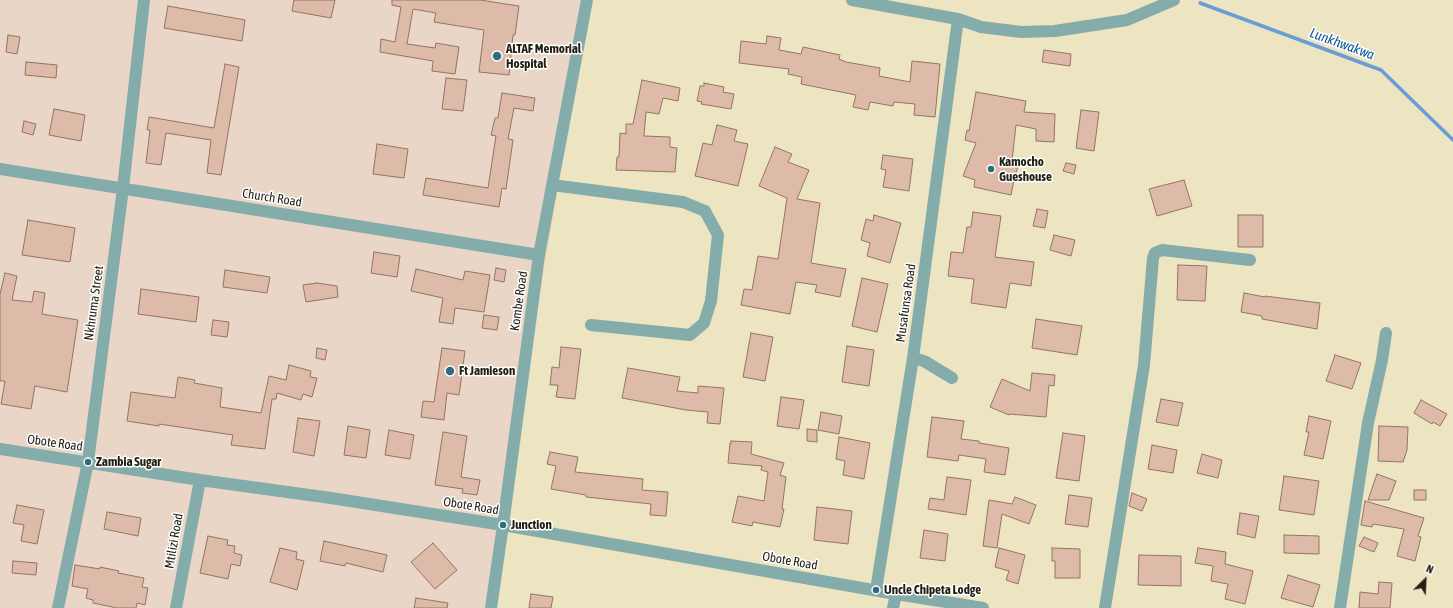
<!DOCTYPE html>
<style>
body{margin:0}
#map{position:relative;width:1453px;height:608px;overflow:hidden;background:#ede4c1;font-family:"Asap Condensed",sans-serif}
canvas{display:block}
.north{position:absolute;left:1405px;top:560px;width:40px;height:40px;-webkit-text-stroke:3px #fff;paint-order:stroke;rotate:24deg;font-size:11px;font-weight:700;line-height:16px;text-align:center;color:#221f12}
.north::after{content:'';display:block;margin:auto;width:14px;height:18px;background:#221f12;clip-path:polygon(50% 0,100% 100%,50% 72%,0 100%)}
</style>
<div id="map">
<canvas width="1453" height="608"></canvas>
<div class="north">N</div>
</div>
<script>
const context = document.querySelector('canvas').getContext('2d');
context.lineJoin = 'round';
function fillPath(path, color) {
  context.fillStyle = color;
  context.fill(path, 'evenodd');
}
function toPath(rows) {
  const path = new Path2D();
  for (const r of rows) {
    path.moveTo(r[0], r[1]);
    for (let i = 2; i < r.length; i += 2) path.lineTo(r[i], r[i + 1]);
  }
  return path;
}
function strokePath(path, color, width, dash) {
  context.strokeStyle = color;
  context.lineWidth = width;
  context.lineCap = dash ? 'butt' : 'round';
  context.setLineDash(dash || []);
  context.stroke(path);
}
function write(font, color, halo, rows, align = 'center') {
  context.font = font + ' "Asap Condensed",sans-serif';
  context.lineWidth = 3;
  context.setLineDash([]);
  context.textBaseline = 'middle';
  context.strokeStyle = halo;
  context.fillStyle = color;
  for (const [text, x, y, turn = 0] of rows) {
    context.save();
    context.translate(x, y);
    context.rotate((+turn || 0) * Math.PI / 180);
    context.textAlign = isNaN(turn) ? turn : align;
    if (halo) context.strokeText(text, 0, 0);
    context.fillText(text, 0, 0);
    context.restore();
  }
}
fillPath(toPath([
 [0,0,588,0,505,508,486,608,0,608]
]), '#e9d6c7');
strokePath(toPath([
 [1200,3,1381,70,1453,140]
]), '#6a9dd5', 3.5);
const building = toPath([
 [294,0,335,0,331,18,292,11,294,0],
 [392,0,480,0,519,6,515,35,513,35,509,75,479,72,484,30,434,22,436,13,413,9,407,44,435,48,436,43,459,47,455,74,432,71,433,61,380,52,381,39,395,42,401,7,392,5,392,0],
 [168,6,245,20,242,41,164,28,168,6],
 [8,35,20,37,17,54,6,52,8,35],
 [767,36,781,38,779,50,801,54,803,47,840,55,839,59,846,62,880,68,879,76,910,82,912,61,940,64,935,117,914,115,915,104,894,102,893,106,870,102,868,110,853,107,856,95,801,84,802,77,788,74,789,69,739,63,741,41,766,44,767,36],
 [1044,50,1071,54,1070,66,1042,62,1044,50],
 [26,62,57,65,56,78,25,75,26,62],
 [225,64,239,67,221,175,207,173,211,140,166,133,161,165,146,163,150,130,147,130,149,117,214,128,225,64],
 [446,78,467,80,463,111,442,109,446,78],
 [642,80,680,88,678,101,663,98,659,114,646,112,644,136,670,137,670,147,677,148,675,172,616,170,617,157,619,157,620,133,626,134,626,124,633,124,642,80],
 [704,83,724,87,723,92,734,94,731,109,701,104,702,102,697,101,700,86,704,86,704,83],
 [976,92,1026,101,1024,112,1055,114,1054,142,1036,141,1036,129,1016,125,1012,161,1019,164,1015,175,1011,195,974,187,975,180,963,176,976,143,965,140,967,130,969,131,976,92],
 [502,93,535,98,533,111,514,108,508,139,513,140,506,189,502,188,499,207,423,195,426,178,488,188,496,136,491,135,495,118,498,118,502,93],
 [54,109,85,115,81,141,49,135,54,109],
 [1081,110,1099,112,1094,151,1076,148,1081,110],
 [24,121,36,124,33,135,22,132,24,121],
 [717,125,737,130,734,141,748,144,738,186,695,176,703,143,712,145,717,125],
 [377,144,408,149,404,178,373,174,377,144],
 [775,147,792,154,788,162,809,170,797,199,820,203,811,263,846,269,840,297,815,292,817,285,796,282,790,314,741,305,744,289,752,290,758,256,778,259,787,198,759,186,775,147],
 [883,155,913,159,909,191,883,187,886,170,881,169,883,155],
 [1066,163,1076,165,1074,174,1063,171,1066,163],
 [1184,180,1192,206,1157,216,1149,189,1184,180],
 [1037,209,1048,211,1045,228,1033,226,1037,209],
 [973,212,1001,216,995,257,1034,262,1031,286,1010,283,1006,308,971,303,974,279,948,276,951,252,963,253,967,227,971,227,973,212],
 [874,215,901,223,890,263,867,256,870,243,861,240,866,219,873,221,874,215],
 [1238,215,1263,215,1263,247,1238,247,1238,215],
 [28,220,75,228,70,262,22,255,28,220],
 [1054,235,1075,240,1071,256,1050,250,1054,235],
 [374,252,400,256,397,277,371,273,374,252],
 [1178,265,1207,266,1205,301,1177,300,1178,265],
 [496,268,506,270,504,282,494,280,496,268],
 [416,269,463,280,465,271,490,275,484,312,455,308,453,324,439,322,443,298,411,291,416,269],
 [225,270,270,277,267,293,223,287,225,270],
 [5,273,17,276,12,300,32,302,34,291,45,293,42,314,78,320,67,392,35,386,31,409,1,404,5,381,0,381,0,294,5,273],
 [862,278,888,284,877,332,852,326,862,278],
 [317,283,337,286,338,297,306,302,303,285,317,283],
 [141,289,199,297,196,322,138,314,141,289],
 [1244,293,1265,297,1265,296,1320,303,1317,329,1262,319,1262,316,1241,312,1244,293],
 [484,315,499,317,497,330,482,328,484,315],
 [1036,319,1082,326,1077,355,1032,348,1036,319],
 [213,320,229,322,227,337,211,335,213,320],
 [751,333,773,337,765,381,743,377,751,333],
 [847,346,874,350,869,386,842,382,847,346],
 [561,347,581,349,575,399,556,397,558,385,550,385,552,367,559,368,561,347],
 [317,348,327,350,325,360,316,358,317,348],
 [442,348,465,351,459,395,447,393,444,420,421,417,423,401,434,402,442,348],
 [1335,355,1361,363,1352,389,1326,381,1335,355],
 [289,365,311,371,310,377,317,378,312,397,303,394,301,400,277,393,276,399,272,399,265,449,231,445,233,435,159,424,159,426,127,421,131,392,175,398,178,377,195,380,194,383,222,388,220,407,261,413,269,376,286,380,289,365],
 [628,368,680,377,677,391,698,393,698,386,724,388,720,424,707,423,708,412,686,410,622,398,628,368],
 [1032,373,1055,375,1054,386,1049,385,1046,417,1009,414,1009,415,990,407,1002,379,1030,391,1032,373],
 [781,397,804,400,799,429,777,426,781,397],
 [1161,399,1183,403,1178,426,1156,422,1161,399],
 [1421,400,1447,414,1440,426,1433,422,1432,424,1414,413,1421,400],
 [821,412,842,416,839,434,818,430,821,412],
 [1309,416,1331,421,1323,459,1304,455,1309,432,1306,432,1309,416],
 [932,417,964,421,961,439,979,441,979,443,1009,448,1005,475,984,472,986,459,959,455,958,461,927,457,932,417],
 [298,418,320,421,314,456,293,452,298,418],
 [348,426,370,430,366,458,344,455,348,426],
 [1379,426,1408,427,1407,450,1403,462,1378,461,1379,426],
 [807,429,817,430,817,442,807,441,807,429],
 [389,430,414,435,410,459,385,455,389,430],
 [443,432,467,436,461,477,480,480,477,495,462,493,463,489,435,485,443,432],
 [1063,433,1085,436,1079,481,1056,478,1063,433],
 [839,437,870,443,864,479,843,475,845,461,836,459,839,437],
 [731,441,752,442,751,454,784,463,780,475,786,477,782,509,784,509,780,527,753,522,752,526,732,522,738,496,764,501,768,472,761,470,762,466,728,463,730,443,731,444,731,441],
 [1152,445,1177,450,1173,473,1148,469,1152,445],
 [550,452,578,457,575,472,643,479,642,490,668,492,666,516,650,515,651,504,586,497,586,495,551,489,556,466,547,464,550,452],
 [1202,454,1222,460,1218,478,1197,473,1202,454],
 [1377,474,1396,481,1389,500,1368,500,1377,474],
 [1284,476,1319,481,1314,515,1279,510,1284,476],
 [947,477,971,480,966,515,928,509,930,498,944,500,947,477],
 [1414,490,1426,490,1426,500,1414,500,1414,490],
 [1132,493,1147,499,1142,511,1129,506,1132,493],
 [1069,495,1092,498,1088,527,1065,524,1069,495],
 [1015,497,1036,505,1029,524,1002,514,997,548,983,546,989,500,1012,504,1015,497],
 [1365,501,1424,518,1418,536,1421,537,1415,561,1397,556,1404,529,1373,524,1372,527,1361,525,1365,501],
 [17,505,44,510,37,544,21,541,24,525,13,523,17,505],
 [817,507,852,511,848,544,814,540,817,507],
 [107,512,141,518,138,536,104,529,107,512],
 [1240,513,1259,516,1255,538,1237,534,1240,513],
 [924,530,948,534,945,561,920,558,924,530],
 [1284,535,1319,536,1319,554,1284,553,1284,535],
 [208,536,228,540,227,545,235,546,234,553,242,555,240,566,231,564,228,579,200,573,208,536],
 [1364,537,1378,543,1374,552,1359,546,1364,537],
 [324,541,387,555,383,572,346,563,345,566,320,561,324,541],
 [433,543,457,570,435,589,411,562,433,543],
 [280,548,297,552,296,559,304,561,297,590,270,582,280,548],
 [999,548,1025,555,1018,584,1006,580,1009,571,995,567,999,548],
 [1052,548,1080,549,1080,578,1055,578,1055,561,1052,561,1052,548],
 [1198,548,1226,552,1225,564,1253,571,1245,604,1225,599,1228,584,1211,581,1213,566,1195,563,1198,548],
 [1139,555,1181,556,1181,586,1138,585,1139,555],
 [13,561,37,563,36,575,12,573,13,561],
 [75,565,100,569,100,567,119,571,118,573,144,578,142,587,148,588,145,605,137,603,136,608,117,608,93,603,93,600,86,598,88,589,72,586,75,565],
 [1288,575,1320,585,1313,607,1281,598,1288,575],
 [1379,582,1392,583,1390,608,1359,608,1360,592,1378,594,1379,582],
 [531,594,553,597,551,608,529,608,531,594],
 [416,598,448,603,447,608,414,608,416,598]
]);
fillPath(building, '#debba9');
strokePath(building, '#947463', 1);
strokePath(toPath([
 [852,0,958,19,981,27,1021,32,1055,31,1127,20,1174,0],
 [0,169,539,255],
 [552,185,683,202,705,211,718,235,711,301,704,323,690,335,591,325],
 [913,358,924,361,952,378],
 [0,449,200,480,331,498,503,525,896,594,983,608],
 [876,590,913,358,958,19],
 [58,608,88,462,123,188,144,0],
 [176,608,200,480],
 [491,608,503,525,539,255,587,0],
 [893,608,896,594],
 [1105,608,1144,365,1153,258,1155,253,1162,250,1250,260],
 [1340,608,1368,423,1382,360,1386,333]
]), '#83acaa', 12);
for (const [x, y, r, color] of [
 [497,56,5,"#2f6c83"],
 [991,169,4,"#2f6c83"],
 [450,371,5,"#2f6c83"],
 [88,462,4,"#2f6c83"],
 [503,525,4,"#2f6c83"],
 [876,590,4,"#2f6c83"]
]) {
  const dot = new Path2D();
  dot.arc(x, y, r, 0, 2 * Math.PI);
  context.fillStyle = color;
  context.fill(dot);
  strokePath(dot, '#fff', 1.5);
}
write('bold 13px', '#221f12', '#fff', [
 ["ALTAF Memorial",506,49],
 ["Hospital",506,64],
 ["Kamocho",999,162],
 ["Gueshouse",999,177],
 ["Ft Jamieson",459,371],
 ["Zambia Sugar",96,462],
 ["Junction",511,525],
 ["Uncle Chipeta Lodge",884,590]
], 'left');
write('13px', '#221f12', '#fff', [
 ["Church Road",272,198,9],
 ["Kombe Road",519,301,-82],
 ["Nkhruma Street",94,303,-82],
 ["Musafunsa Road",906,303,-82],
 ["Obote Road",55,443,8],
 ["Obote Road",471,506,9],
 ["Mtilizi Road",174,541,-80],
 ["Obote Road",790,561,10]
]);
write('italic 14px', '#0d589c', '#fff', [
 ["Lunkhwakwa",1342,44,20]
]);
</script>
